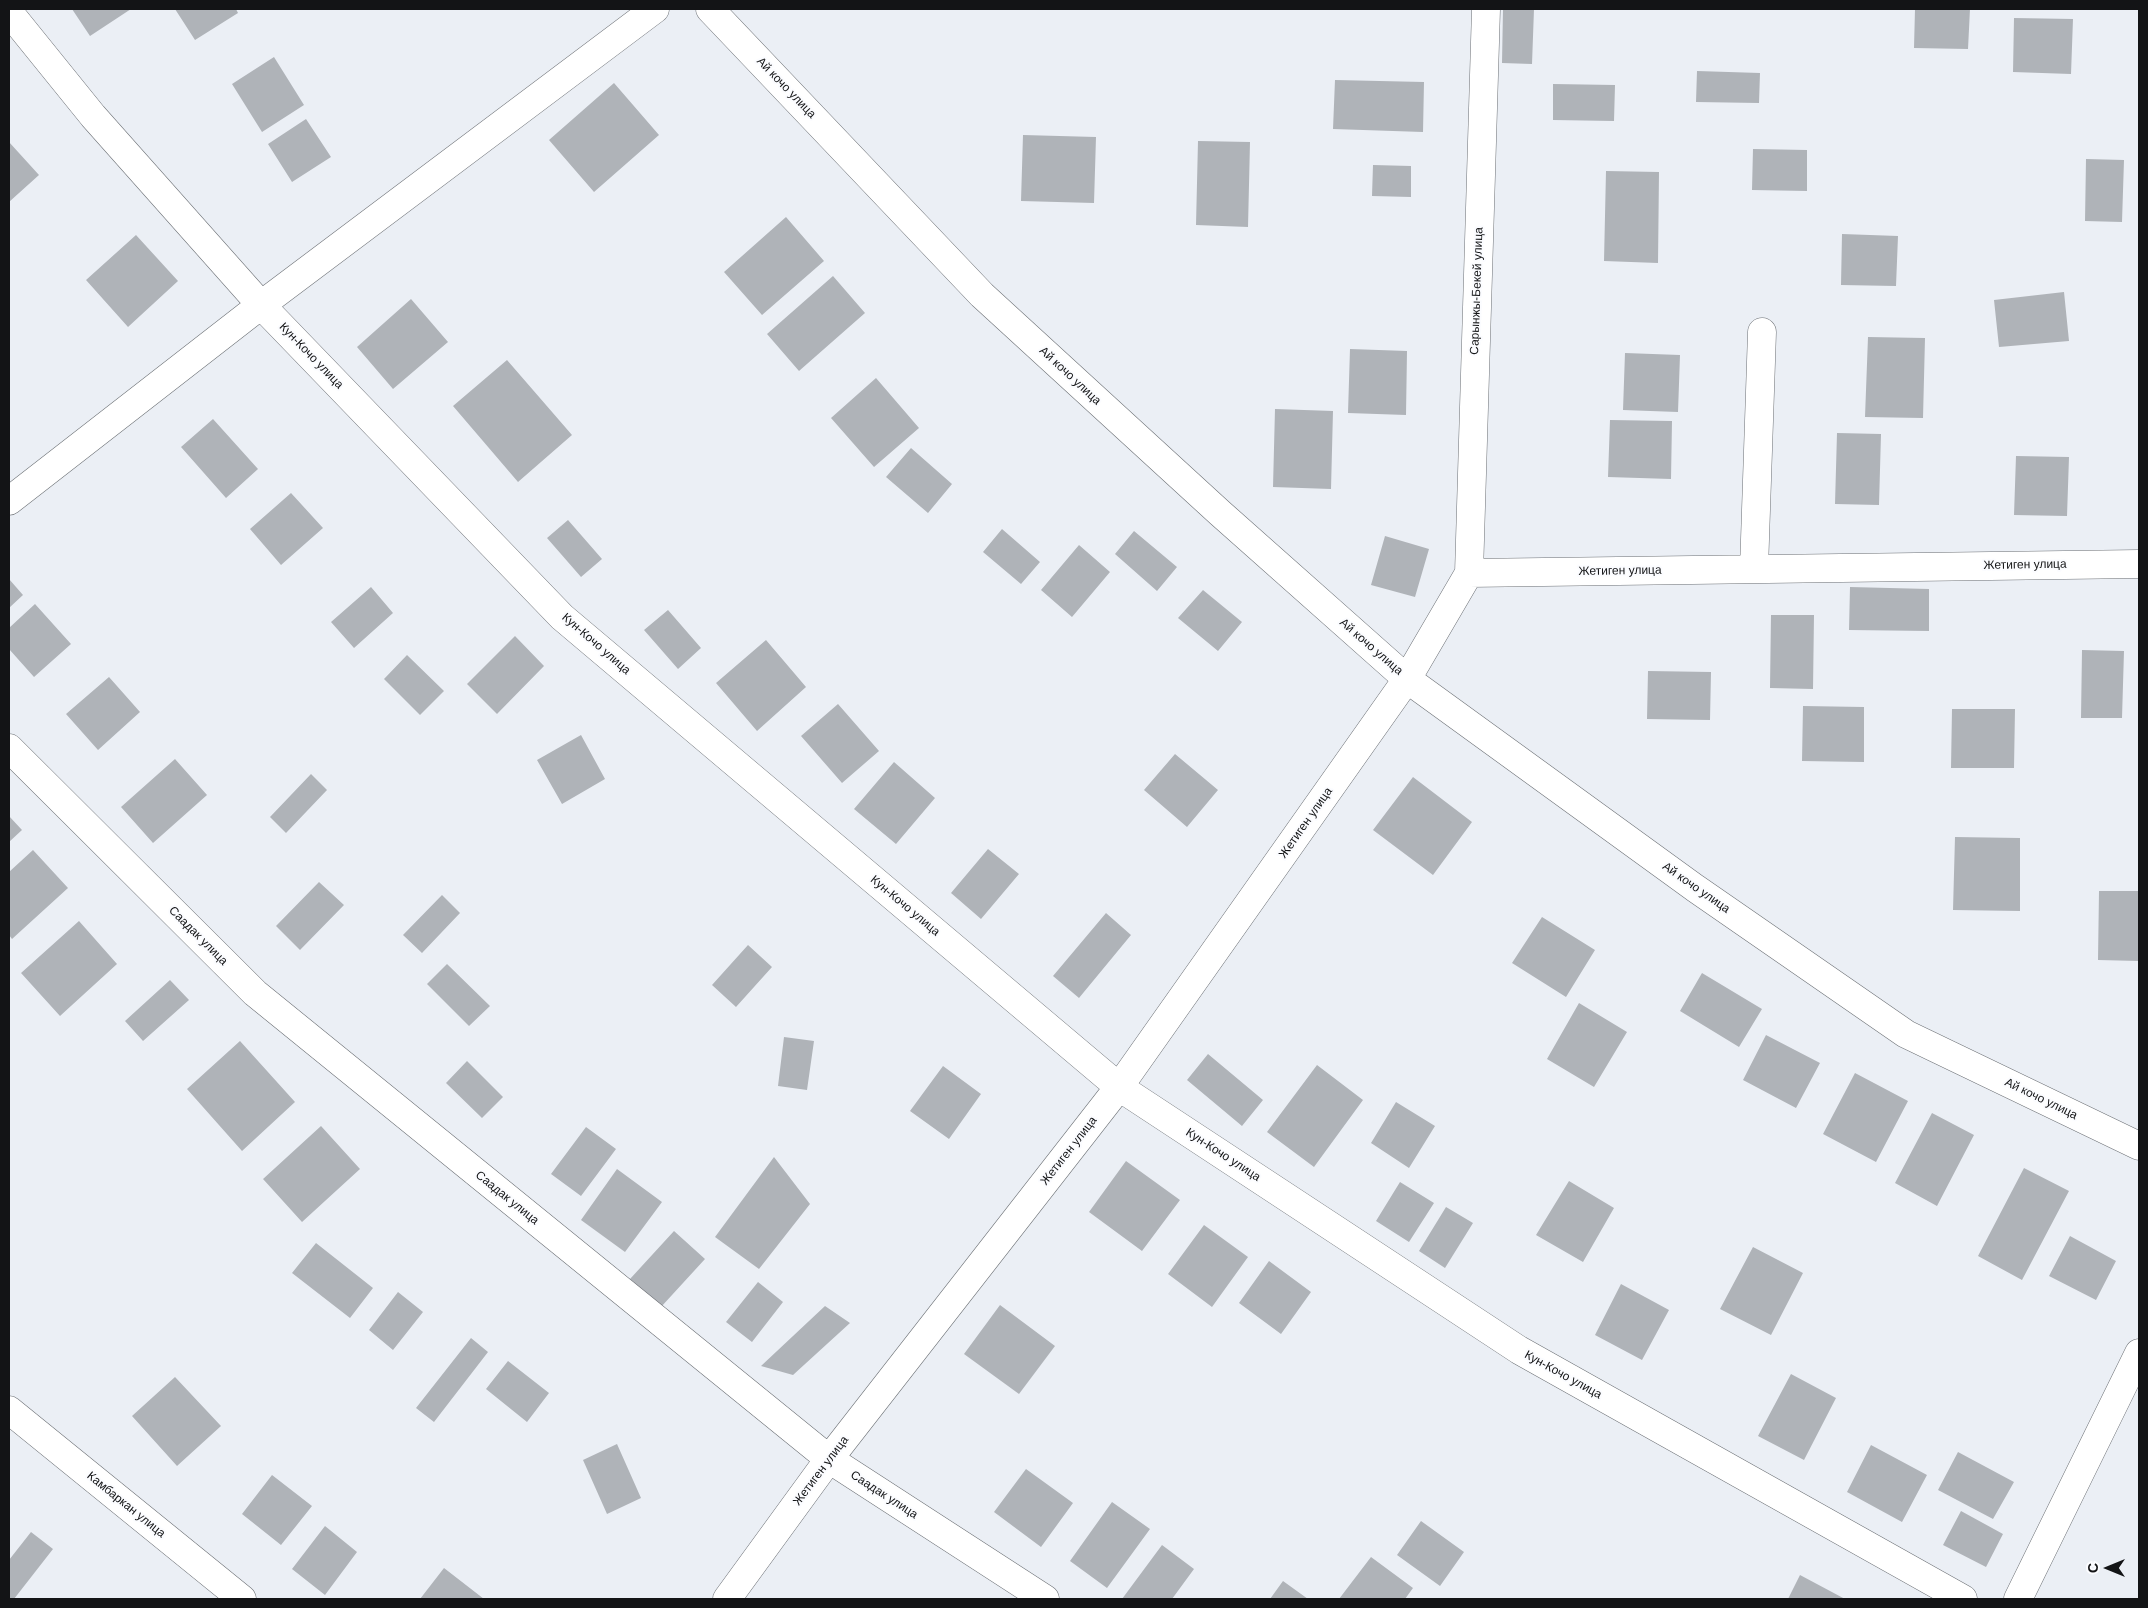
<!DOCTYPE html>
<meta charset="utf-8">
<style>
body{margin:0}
#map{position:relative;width:2148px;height:1608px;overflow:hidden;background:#ebeff5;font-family:Helvetica,sans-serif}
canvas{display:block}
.frame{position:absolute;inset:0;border:10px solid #131416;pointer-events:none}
.north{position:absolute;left:2083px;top:1543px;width:50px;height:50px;-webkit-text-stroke:4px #fbfcff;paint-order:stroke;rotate:270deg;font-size:14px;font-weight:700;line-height:20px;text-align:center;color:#131416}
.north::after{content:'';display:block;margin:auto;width:18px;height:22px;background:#131416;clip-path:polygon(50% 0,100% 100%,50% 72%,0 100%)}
</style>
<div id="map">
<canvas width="2148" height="1608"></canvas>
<div class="frame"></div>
<div class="north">С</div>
</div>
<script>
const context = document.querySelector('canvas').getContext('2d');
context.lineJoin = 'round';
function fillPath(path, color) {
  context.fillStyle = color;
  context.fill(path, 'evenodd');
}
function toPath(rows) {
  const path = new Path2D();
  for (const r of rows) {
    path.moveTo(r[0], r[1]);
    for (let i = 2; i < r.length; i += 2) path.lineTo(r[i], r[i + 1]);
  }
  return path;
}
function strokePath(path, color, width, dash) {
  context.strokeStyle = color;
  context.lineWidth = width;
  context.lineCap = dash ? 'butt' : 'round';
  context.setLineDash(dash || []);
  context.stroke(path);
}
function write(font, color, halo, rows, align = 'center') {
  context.font = font + ' Helvetica,sans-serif';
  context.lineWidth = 4;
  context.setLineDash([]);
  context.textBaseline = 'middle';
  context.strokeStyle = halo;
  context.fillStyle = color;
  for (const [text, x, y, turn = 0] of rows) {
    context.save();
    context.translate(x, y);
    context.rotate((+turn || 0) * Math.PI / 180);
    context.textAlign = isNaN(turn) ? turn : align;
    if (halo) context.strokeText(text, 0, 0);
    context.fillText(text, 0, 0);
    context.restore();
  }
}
fillPath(toPath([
 [72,9,131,9,90,36],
 [175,9,236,9,238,13,195,40],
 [1503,9,1534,9,1532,64,1502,63],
 [1915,9,1970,9,1968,49,1914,48],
 [2014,18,2073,19,2071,74,2013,72],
 [274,57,304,105,262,132,232,84],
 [1697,71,1760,73,1759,103,1696,102],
 [1335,80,1424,82,1423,132,1333,129],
 [614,83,659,135,594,192,549,140],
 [1553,84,1615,85,1614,121,1553,120],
 [306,119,331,157,292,182,268,144],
 [1023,135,1096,137,1094,203,1021,201],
 [1198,141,1250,142,1248,227,1196,225],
 [9,142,39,175,9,202],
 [1753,149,1807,150,1807,191,1752,190],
 [2086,159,2124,160,2122,222,2085,221],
 [1373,165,1411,166,1411,197,1372,196],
 [1606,171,1659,172,1658,263,1604,261],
 [786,217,824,261,762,315,724,272],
 [1842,234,1898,236,1896,286,1841,285],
 [136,235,178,281,128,327,86,280],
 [833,276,865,313,799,371,767,334],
 [2064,292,2069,341,1999,347,1994,300],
 [411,299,448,342,393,389,357,347],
 [1868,337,1925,338,1923,418,1865,417],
 [1350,349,1407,351,1406,415,1348,413],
 [1625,353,1680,355,1678,412,1623,410],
 [507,360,572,435,518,482,453,406],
 [876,378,919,428,874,467,831,418],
 [1275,409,1333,411,1331,489,1273,487],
 [213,419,258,469,226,498,181,447],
 [1610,420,1672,421,1671,479,1608,477],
 [1837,433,1881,434,1879,505,1835,504],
 [911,448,952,484,928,513,886,477],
 [2016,456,2069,457,2067,516,2014,515],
 [291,493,323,528,281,565,250,529],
 [568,520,602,559,581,577,547,538],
 [1002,529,1040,562,1021,584,983,552],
 [1134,531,1177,567,1157,591,1115,554],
 [1385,536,1429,549,1415,597,1371,585],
 [1079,545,1110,572,1072,617,1041,590],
 [9,579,23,595,9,608],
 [371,587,393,613,354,648,331,622],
 [1850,587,1929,589,1929,631,1849,630],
 [1203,590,1242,622,1218,651,1178,618],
 [35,604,71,644,34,677,9,649,9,628],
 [668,610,701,648,678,669,644,630],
 [1771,615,1814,615,1813,689,1770,688],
 [515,636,544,666,497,714,467,684],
 [766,640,806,687,757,731,716,683],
 [2082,650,2124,651,2122,718,2081,718],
 [407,655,444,691,420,715,384,679],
 [1648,671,1711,672,1710,720,1647,719],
 [109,677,140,712,98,750,66,714],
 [838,704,879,751,842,783,801,736],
 [1803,706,1864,707,1864,762,1802,761],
 [1952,709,2015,709,2014,768,1951,768],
 [581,735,605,779,562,804,537,760],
 [1175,754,1218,790,1187,827,1144,790],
 [175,759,207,795,153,843,121,807],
 [894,762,935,798,896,844,854,809],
 [311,774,327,790,286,833,270,817],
 [1413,777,1472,822,1433,875,1373,830],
 [9,816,22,830,9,842],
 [1955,837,2020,838,2020,911,1953,910],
 [988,849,1019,874,981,919,951,893],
 [33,850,68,888,12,939,9,935,9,872],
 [319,882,344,905,300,950,276,926],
 [2099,891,2139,891,2139,961,2098,960],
 [442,895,460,913,422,953,403,935],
 [1106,913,1131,935,1079,998,1053,976],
 [1542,917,1595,950,1566,997,1512,963],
 [79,921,117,964,60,1016,21,973],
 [748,945,772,967,736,1007,712,985],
 [447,964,490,1006,469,1026,427,984],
 [1702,973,1762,1009,1739,1047,1680,1011],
 [170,980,189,1000,143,1041,125,1021],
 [1579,1003,1627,1032,1594,1087,1547,1059],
 [1766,1035,1820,1063,1796,1108,1743,1080],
 [784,1037,814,1041,807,1090,778,1086],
 [240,1041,295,1102,242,1151,187,1089],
 [1208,1054,1263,1100,1242,1126,1187,1080],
 [467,1061,503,1097,482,1118,446,1083],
 [1317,1065,1363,1100,1314,1167,1267,1132],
 [943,1066,981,1094,949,1139,910,1111],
 [1855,1073,1908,1101,1876,1162,1823,1134],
 [1396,1102,1435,1126,1409,1168,1371,1143],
 [1932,1113,1974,1135,1937,1206,1895,1183],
 [321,1126,360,1169,302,1222,263,1179],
 [586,1127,616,1149,581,1196,551,1174],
 [774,1157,810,1204,759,1269,715,1237],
 [1126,1161,1180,1200,1142,1251,1089,1212],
 [2024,1168,2069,1191,2022,1280,1978,1256],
 [617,1169,662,1202,625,1252,581,1220],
 [1569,1181,1614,1208,1583,1262,1536,1235],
 [1400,1182,1434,1203,1409,1242,1376,1221],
 [1446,1207,1473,1223,1445,1268,1419,1251],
 [1204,1225,1248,1257,1212,1307,1168,1274],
 [674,1231,705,1259,661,1307,630,1279],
 [2070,1236,2116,1261,2096,1300,2049,1276],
 [316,1243,373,1288,350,1318,292,1273],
 [1753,1247,1803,1273,1771,1335,1720,1309],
 [1269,1261,1311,1292,1281,1334,1239,1303],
 [758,1282,783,1302,752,1342,726,1322],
 [1621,1284,1669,1310,1642,1360,1595,1335],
 [398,1292,423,1312,393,1350,369,1330],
 [1000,1305,1055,1346,1019,1394,964,1354],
 [825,1306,850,1323,793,1375,761,1366],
 [471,1338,488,1352,434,1422,416,1408],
 [508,1361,549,1393,527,1422,486,1389],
 [1791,1374,1836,1398,1804,1460,1758,1436],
 [175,1377,221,1426,177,1466,132,1416],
 [617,1444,641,1498,607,1514,583,1460],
 [1871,1445,1927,1475,1902,1522,1847,1492],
 [1958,1452,2014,1482,1993,1519,1938,1490],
 [1026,1469,1073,1503,1041,1547,994,1512],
 [272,1475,312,1506,281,1545,242,1514],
 [1112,1502,1150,1529,1107,1588,1070,1561],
 [1961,1511,2003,1534,1986,1567,1943,1545],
 [1421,1521,1464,1552,1440,1586,1397,1555],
 [325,1526,357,1552,325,1595,292,1569],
 [31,1532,53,1549,14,1599,9,1599,9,1560],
 [1162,1545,1194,1569,1172,1599,1122,1599],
 [1371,1557,1413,1588,1405,1599,1339,1599],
 [444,1568,484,1599,420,1599],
 [1800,1575,1845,1599,1788,1599],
 [1283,1581,1308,1599,1270,1599]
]), '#afb3b8');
const minor = toPath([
 [710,9,982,295,1220,513,1407,679,1695,888,1906,1034,2139,1146],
 [9,12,93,116,261,305,562,617,1119,1087,1519,1350,1963,1599],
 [9,501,261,305,655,9],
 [1754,569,1762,332],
 [1469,573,2139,564],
 [9,748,255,993,829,1459,1045,1599],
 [9,1410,242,1599],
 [727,1599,829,1459,1119,1087,1407,679,1469,573,1486,9],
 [2018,1599,2139,1353]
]);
strokePath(minor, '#6c7075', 29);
strokePath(minor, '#fff', 28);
write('12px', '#131416', '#fbfcff', [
 ["Ай кочо улица",786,88,46],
 ["Сарынжы-Бекей улица",1477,291,-88],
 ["Кун-Кочо улица",311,356,46],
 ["Ай кочо улица",1070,376,43],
 ["Жетиген улица",2025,565,-1],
 ["Жетиген улица",1620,571,-1],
 ["Кун-Кочо улица",596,644,41],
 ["Ай кочо улица",1371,647,41],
 ["Жетиген улица",1306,823,-55],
 ["Ай кочо улица",1696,888,35],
 ["Кун-Кочо улица",905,906,40],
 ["Саадак улица",198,936,45],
 ["Ай кочо улица",2041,1099,26],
 ["Жетиген улица",1069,1151,-52],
 ["Кун-Кочо улица",1223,1155,33],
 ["Саадак улица",507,1198,39],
 ["Кун-Кочо улица",1563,1375,29],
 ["Жетиген улица",821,1471,-53],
 ["Саадак улица",884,1495,33],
 ["Камбаркан улица",126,1505,39]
]);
</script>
